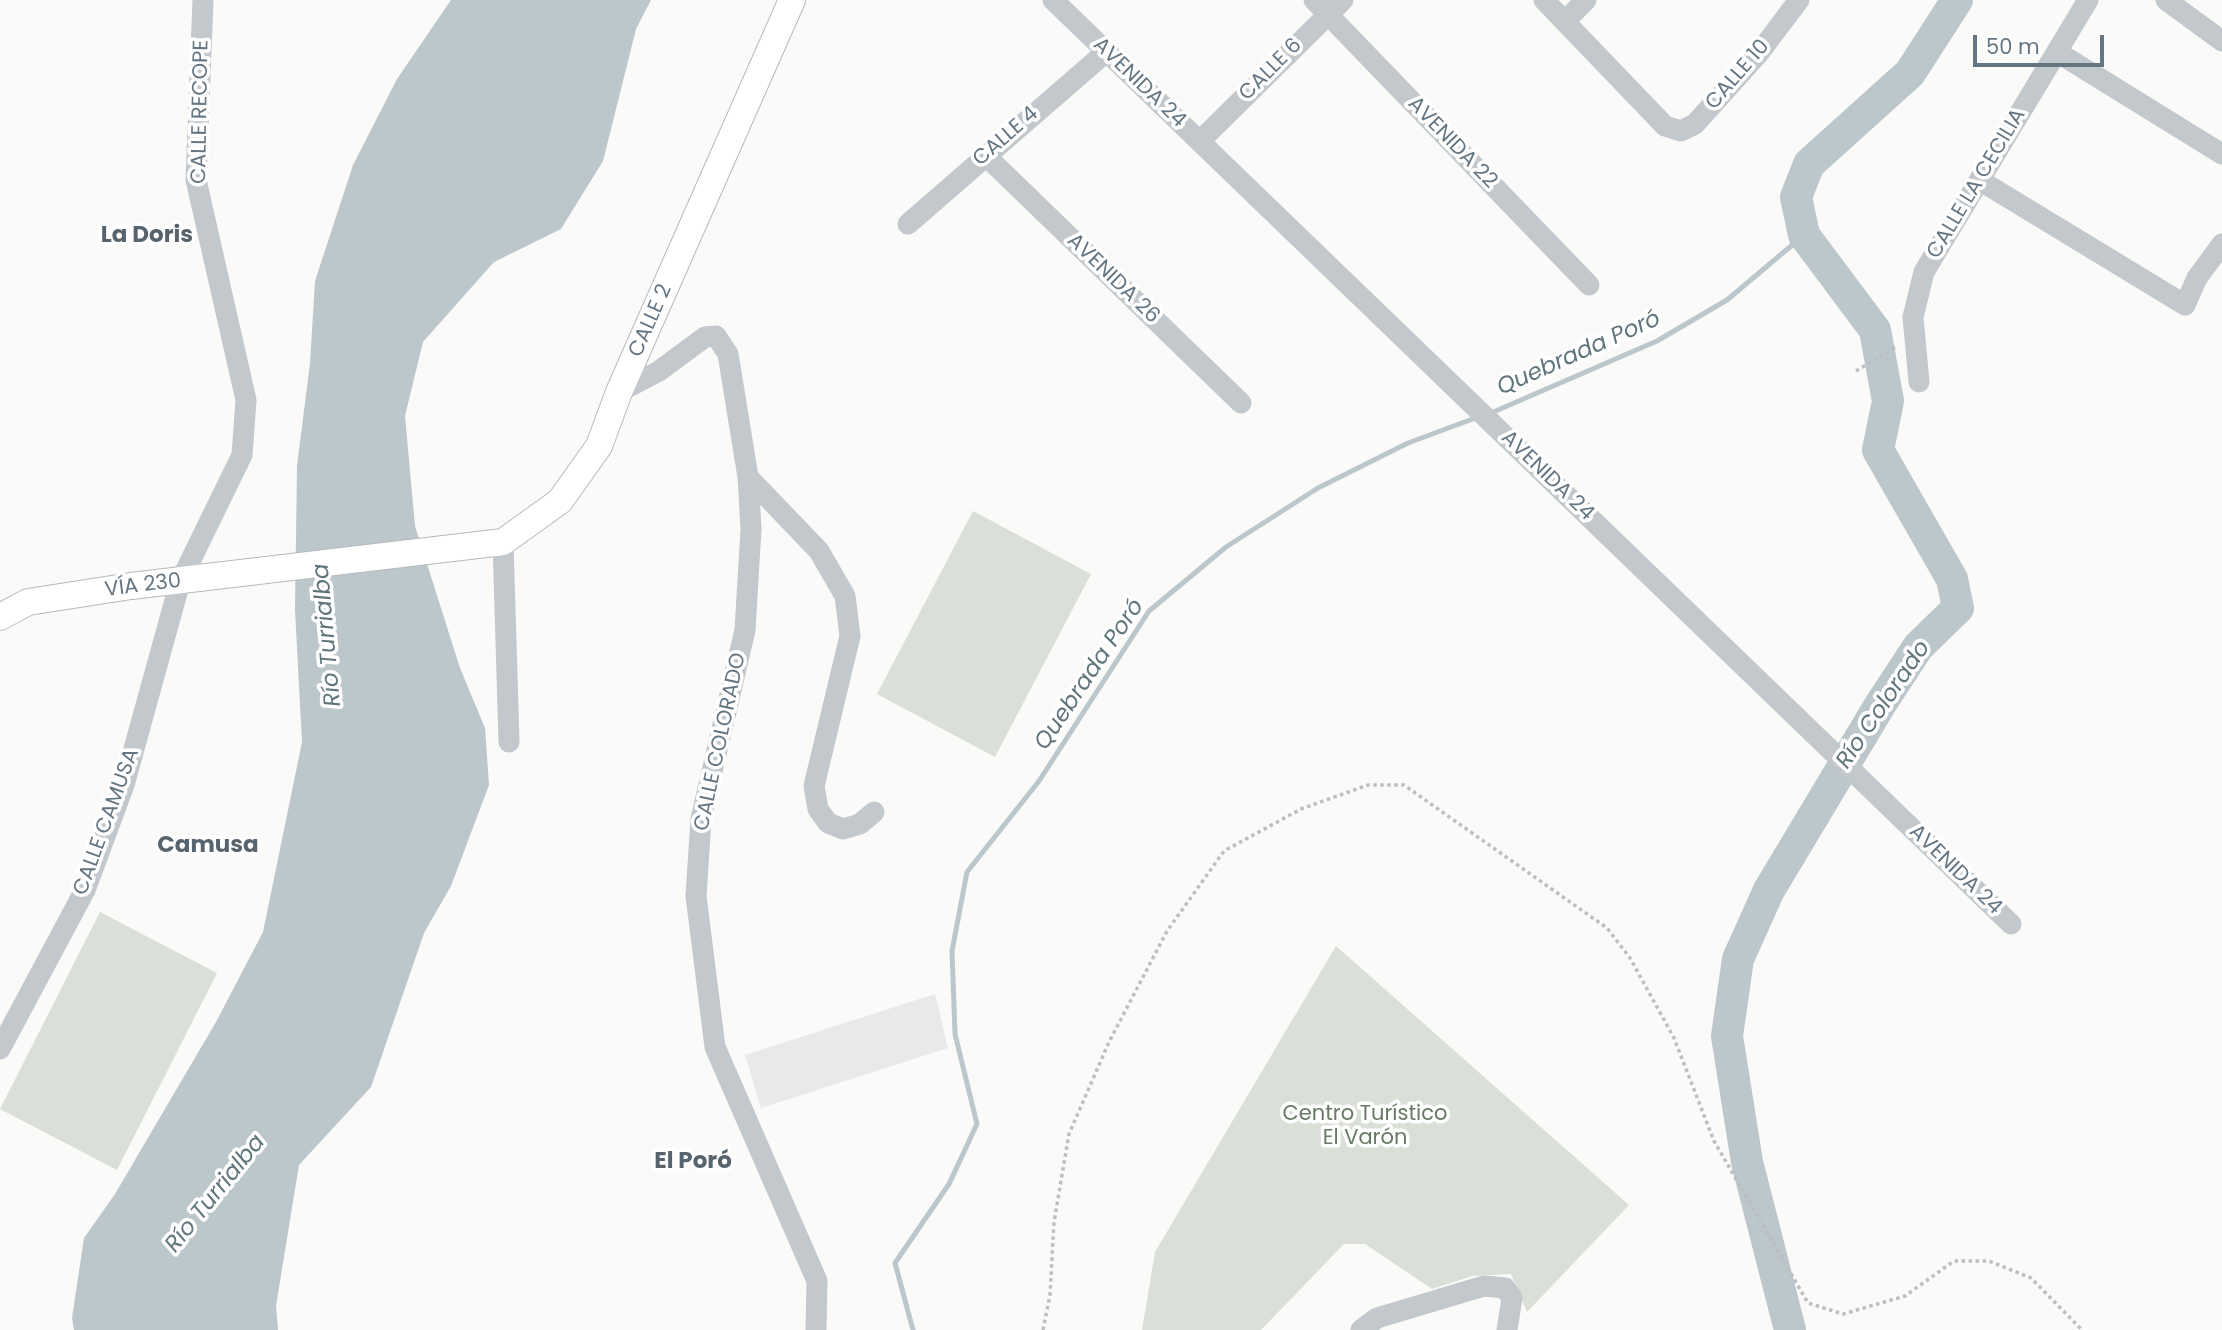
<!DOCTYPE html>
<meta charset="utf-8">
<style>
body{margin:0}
#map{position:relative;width:2222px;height:1330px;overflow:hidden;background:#fafaf8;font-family:Poppins,sans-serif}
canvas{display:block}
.scale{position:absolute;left:1973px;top:35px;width:131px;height:32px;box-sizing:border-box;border:4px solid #657683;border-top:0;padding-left:9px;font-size:21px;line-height:24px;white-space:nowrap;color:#657683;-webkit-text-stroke:5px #fff;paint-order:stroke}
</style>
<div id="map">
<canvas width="2222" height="1330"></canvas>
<div class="scale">50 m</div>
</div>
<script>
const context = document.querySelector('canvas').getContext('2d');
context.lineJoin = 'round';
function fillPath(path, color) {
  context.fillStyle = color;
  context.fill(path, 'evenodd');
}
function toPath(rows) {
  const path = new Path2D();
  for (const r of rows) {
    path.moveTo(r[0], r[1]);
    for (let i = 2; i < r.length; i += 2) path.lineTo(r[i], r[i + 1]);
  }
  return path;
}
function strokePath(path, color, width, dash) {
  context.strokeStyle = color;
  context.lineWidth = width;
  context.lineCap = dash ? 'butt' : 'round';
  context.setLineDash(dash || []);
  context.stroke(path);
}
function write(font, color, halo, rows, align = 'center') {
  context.font = font + ' Poppins,sans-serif';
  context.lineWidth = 7;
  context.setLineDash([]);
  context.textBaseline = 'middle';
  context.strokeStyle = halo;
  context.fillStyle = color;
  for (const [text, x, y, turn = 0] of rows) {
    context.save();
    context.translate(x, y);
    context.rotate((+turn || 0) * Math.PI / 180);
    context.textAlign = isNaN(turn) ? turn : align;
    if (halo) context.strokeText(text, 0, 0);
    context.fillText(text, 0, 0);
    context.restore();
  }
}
fillPath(toPath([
 [935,994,948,1048,761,1108,745,1055]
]), '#e8e9e9');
fillPath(toPath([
 [973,511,1091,574,995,757,877,694],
 [100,912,217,973,117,1170,0,1109],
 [1336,946,1629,1205,1527,1312,1511,1274,1472,1276,1432,1289,1365,1244,1344,1244,1261,1330,1142,1330,1155,1252]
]), '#dadfd7');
fillPath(toPath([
 [451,0,651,0,636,29,603,161,561,229,494,262,423,342,405,416,415,526,460,668,485,728,489,785,451,886,424,933,371,1087,299,1165,276,1306,278,1330,74,1330,72,1318,84,1238,115,1194,216,1022,263,932,302,742,295,610,297,466,310,363,315,281,353,165,397,79]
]), '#bbc7cb');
strokePath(toPath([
 [1491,413,1657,341,1727,300,1804,235],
 [913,1330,895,1263,949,1184,977,1124,955,1034,952,951,967,872,1039,781,1149,611,1226,547,1318,488,1408,443,1478,417]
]), '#bbc7cb', 5);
strokePath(toPath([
 [1790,1330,1747,1162,1727,1036,1738,959,1769,890,1880,705,1918,647,1958,608,1952,579,1878,450,1888,401,1875,330,1804,235,1796,197,1809,164,1910,73,1957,0]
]), '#bbc7cb', 32);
const major = toPath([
 [0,617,28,602,131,586,503,542,560,501,599,446,619,392,792,0]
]);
strokePath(major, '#b5babe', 28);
strokePath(toPath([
 [1856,371,1896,347],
 [1043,1330,1050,1295,1054,1222,1069,1134,1109,1042,1167,931,1224,851,1301,809,1368,785,1404,785,1607,928,1630,958,1674,1038,1714,1141,1808,1303,1843,1314,1905,1296,1954,1261,1989,1261,2031,1278,2082,1330]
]), '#bbbfc2', 3.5, [3.5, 3.5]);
strokePath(toPath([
 [1053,0,2011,924],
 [1314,0,1589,285],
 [1544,0,1665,126,1681,131,1695,124,1759,53,1799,0],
 [2166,0,2222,41],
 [1565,21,1586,0],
 [2057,52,2222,154],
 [1200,141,1343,0],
 [985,155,1241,403],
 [1981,181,2185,305,2197,278,2222,244],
 [908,224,1106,52],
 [1919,382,1913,317,1924,272,2088,0],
 [619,392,659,371,705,337,716,336,728,354,748,477,751,529,745,630,701,819,696,896,715,1047,817,1281,816,1330],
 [748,477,819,551,845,596,850,636,814,786,818,809,828,823,843,829,860,824,874,812],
 [503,542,509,742],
 [0,1049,85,890,124,785,180,582,242,455,246,400,196,180,203,0],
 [1361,1330,1377,1318,1484,1286,1505,1288,1512,1298,1507,1330]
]), '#c3c8cc', 21);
strokePath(major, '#fff', 26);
write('21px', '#657683', '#fff', [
 ["CALLE 6",1271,70,-45],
 ["CALLE 10",1738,75,-49],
 ["AVENIDA 24",1139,83,44],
 ["CALLE RECOPE",201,112,-89],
 ["CALLE 4",1006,137,-41],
 ["AVENIDA 22",1452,143,46],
 ["CALLE LA CECILIA",1977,184,-59],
 ["AVENIDA 26",1113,279,44],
 ["CALLE 2",651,321,-66],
 ["AVENIDA 24",1547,476,44],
 ["VÍA 230",143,586,-7],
 ["CALLE COLORADO",721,742,-78],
 ["CALLE CAMUSA",107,822,-70],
 ["AVENIDA 24",1955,870,44]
]);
write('21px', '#687a64', '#fff', [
 ["Centro Turístico",1365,1115],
 ["El Varón",1365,1139]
]);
write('bold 23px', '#57646e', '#fff', [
 ["La Doris",147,236],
 ["Camusa",208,846],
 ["El Poró",693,1162]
]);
write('italic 23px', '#60757c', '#fff', [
 ["Quebrada Poró",1579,354,-24],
 ["Río Turrialba",328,635,-95],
 ["Quebrada Poró",1090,675,-56],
 ["Río Colorado",1884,705,-56],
 ["Río Turrialba",216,1194,-51]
]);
</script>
